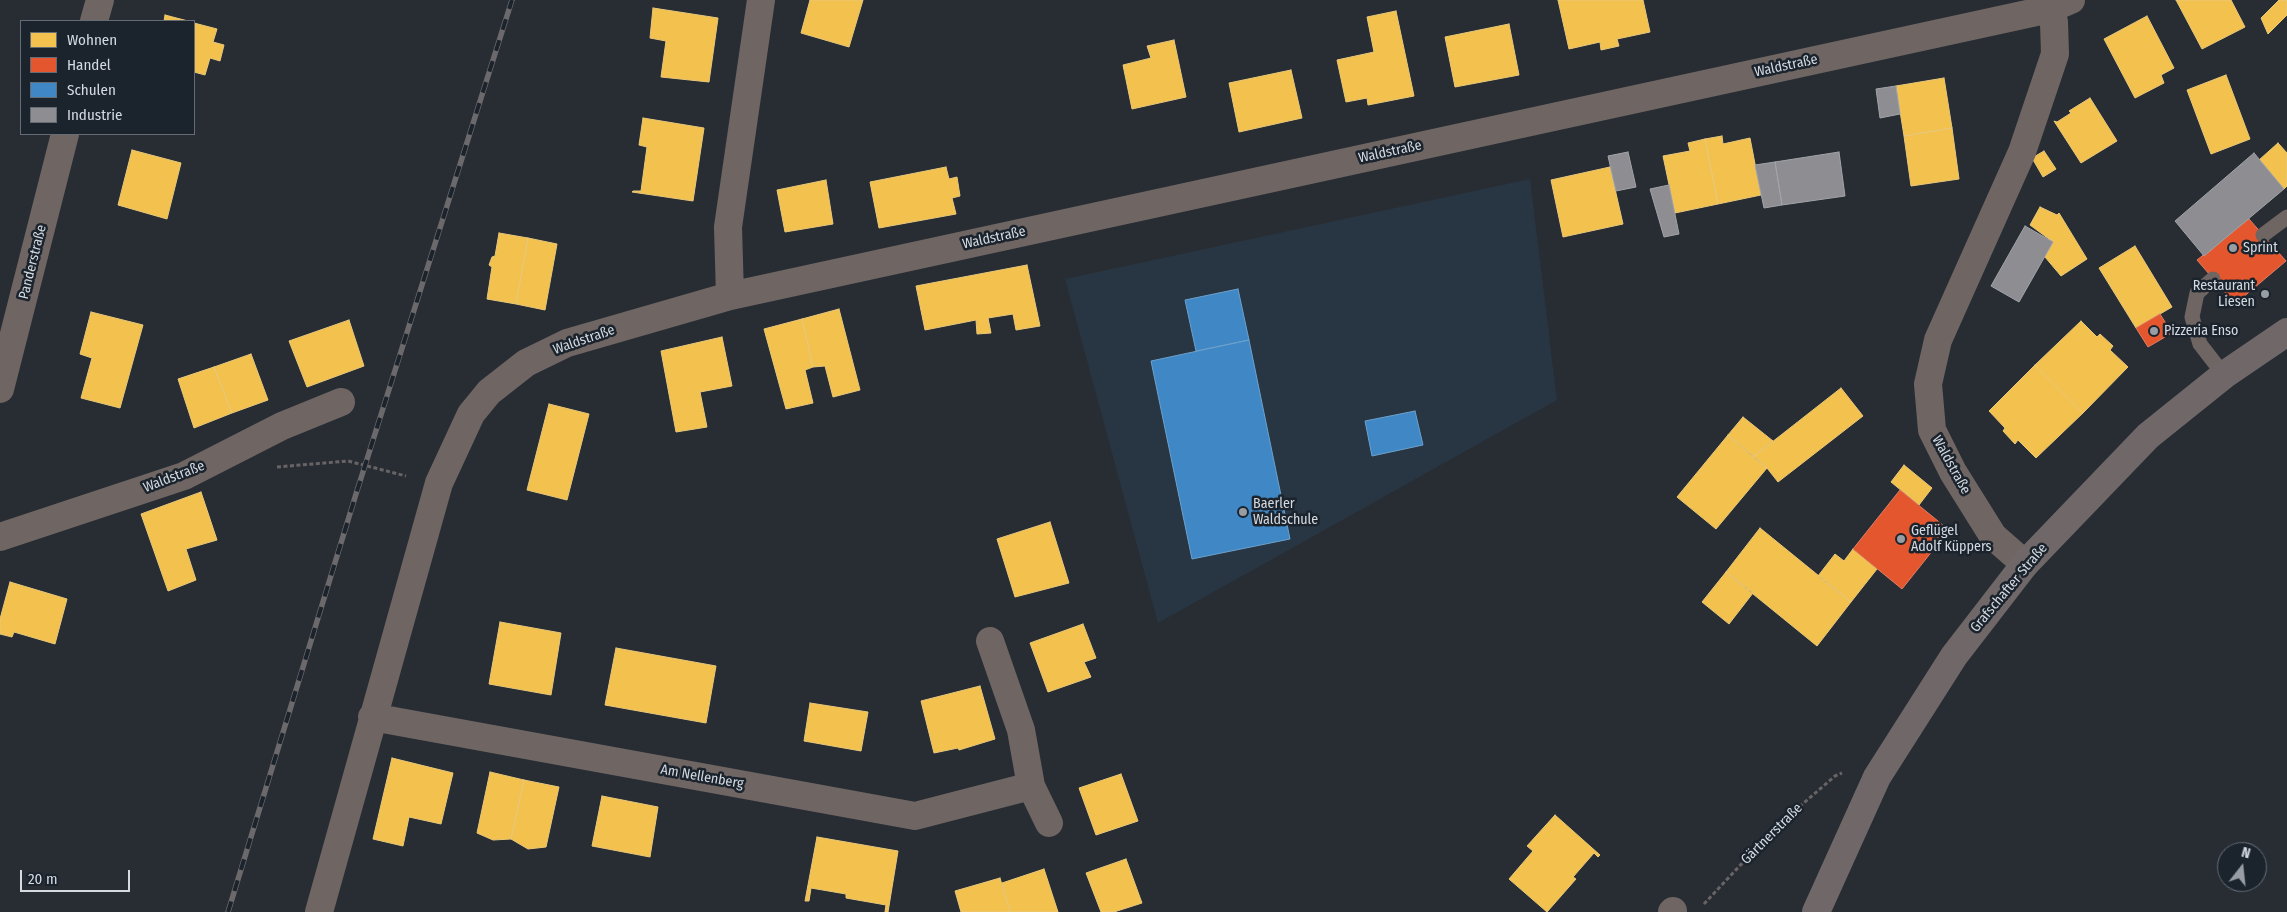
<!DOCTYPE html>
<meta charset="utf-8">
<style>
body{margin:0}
#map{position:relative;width:2287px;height:912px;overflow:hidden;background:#282d33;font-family:"Fira Sans Condensed",sans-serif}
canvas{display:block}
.legend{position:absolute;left:20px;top:20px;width:175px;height:115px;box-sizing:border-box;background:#1b232d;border:1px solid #656c75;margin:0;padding:6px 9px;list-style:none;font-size:15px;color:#d4dae1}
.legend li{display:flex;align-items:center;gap:10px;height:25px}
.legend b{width:25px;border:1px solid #656c75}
.north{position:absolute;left:2217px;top:842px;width:50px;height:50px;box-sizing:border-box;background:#1b232d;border:1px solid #656c75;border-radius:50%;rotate:16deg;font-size:14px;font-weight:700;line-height:20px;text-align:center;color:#d4dae1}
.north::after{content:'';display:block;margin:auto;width:18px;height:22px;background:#989da4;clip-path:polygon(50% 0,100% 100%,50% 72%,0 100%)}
.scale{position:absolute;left:20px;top:870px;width:110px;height:22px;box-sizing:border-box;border:2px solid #d4dae1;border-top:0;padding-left:6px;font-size:15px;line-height:18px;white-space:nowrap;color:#d4dae1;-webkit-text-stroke:4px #1b232d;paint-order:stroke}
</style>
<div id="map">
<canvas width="2287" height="912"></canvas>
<ul class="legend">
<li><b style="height:14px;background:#f2c14e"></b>Wohnen</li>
<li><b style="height:14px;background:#e4572e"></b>Handel</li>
<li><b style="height:14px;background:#3f88c5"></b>Schulen</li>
<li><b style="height:14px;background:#8d8d92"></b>Industrie</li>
</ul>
<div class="north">N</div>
<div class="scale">20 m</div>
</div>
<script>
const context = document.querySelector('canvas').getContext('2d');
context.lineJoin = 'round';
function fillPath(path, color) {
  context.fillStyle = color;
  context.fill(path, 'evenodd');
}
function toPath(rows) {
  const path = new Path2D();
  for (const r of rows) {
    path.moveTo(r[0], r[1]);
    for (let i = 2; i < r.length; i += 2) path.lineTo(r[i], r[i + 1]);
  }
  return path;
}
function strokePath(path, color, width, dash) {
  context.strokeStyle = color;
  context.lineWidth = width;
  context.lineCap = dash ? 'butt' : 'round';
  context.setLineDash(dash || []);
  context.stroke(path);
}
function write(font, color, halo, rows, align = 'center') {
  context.font = font + ' "Fira Sans Condensed",sans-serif';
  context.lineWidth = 5;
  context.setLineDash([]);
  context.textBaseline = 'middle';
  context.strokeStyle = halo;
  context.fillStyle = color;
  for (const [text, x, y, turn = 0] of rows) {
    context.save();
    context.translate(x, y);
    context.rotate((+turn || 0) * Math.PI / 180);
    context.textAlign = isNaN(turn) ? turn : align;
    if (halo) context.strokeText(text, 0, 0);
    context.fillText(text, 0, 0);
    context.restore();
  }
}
fillPath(toPath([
 [1530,179,1557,400,1158,623,1065,279]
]), '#283542');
const homes = toPath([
 [810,0,863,0,849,47,801,33,810,0],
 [1558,0,1643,0,1650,32,1617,39,1619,46,1601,50,1600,42,1569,49,1558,0],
 [2176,0,2231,0,2245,27,2202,49,2176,0],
 [2279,0,2287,0,2287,15,2268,34,2261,18,2279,0],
 [653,8,718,18,709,82,661,77,666,41,650,38,653,8],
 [1396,11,1414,96,1368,105,1367,98,1346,102,1337,60,1374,52,1367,17,1396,11],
 [165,15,188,21,164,21,165,15],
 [2147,16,2174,68,2161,75,2164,83,2135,98,2104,39,2147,16],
 [194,23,217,29,213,42,224,45,220,61,210,58,205,75,194,72,194,23],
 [1509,24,1519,75,1455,87,1445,37,1509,24],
 [1174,40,1186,97,1132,109,1123,65,1151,58,1147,46,1174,40],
 [1291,70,1302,118,1239,132,1229,83,1291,70],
 [2226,75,2250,139,2211,154,2187,90,2226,75],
 [1944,78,1952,128,1904,136,1896,86,1944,78],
 [2090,98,2117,141,2081,163,2054,121,2057,122,2071,113,2069,111,2090,98],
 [643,118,704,128,693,201,632,192,633,191,641,191,647,147,639,145,643,118],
 [1952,128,1959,179,1911,186,1904,136,1952,128],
 [1722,136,1723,144,1750,138,1761,195,1718,204,1705,139,1722,136],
 [1705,139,1718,204,1675,213,1663,156,1690,151,1688,143,1705,139],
 [2278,143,2287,153,2287,186,2284,189,2259,160,2278,143],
 [132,150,181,163,167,219,118,205,132,150],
 [2044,151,2056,169,2043,177,2032,158,2044,151],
 [946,167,949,179,957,177,960,196,952,198,956,214,879,228,870,182,946,167],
 [1610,167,1623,224,1563,237,1551,180,1610,167],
 [826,180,833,224,785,232,777,190,826,180],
 [2040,207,2057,215,2059,213,2087,259,2061,276,2045,257,2053,242,2030,225,2040,207],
 [499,233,528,238,516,304,487,299,492,267,489,265,492,257,495,256,499,233],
 [528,238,557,244,545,310,516,304,528,238],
 [2135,246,2172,307,2136,328,2099,268,2135,246],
 [1027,265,1040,326,1016,330,1013,314,988,318,991,333,977,334,976,320,925,330,916,286,1027,265],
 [839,309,860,390,833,397,825,366,813,367,802,319,839,309],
 [91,312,143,325,120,408,81,398,92,358,80,354,91,312],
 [802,319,813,367,805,370,813,403,786,409,764,329,802,319],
 [349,320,364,366,307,387,289,341,349,320],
 [2081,321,2097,337,2100,334,2113,346,2110,350,2128,367,2083,413,2035,365,2081,321],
 [722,337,732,386,700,392,707,427,676,432,661,351,722,337],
 [251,354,268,400,232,413,214,367,251,354],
 [2035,365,2083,413,2036,458,2018,440,2015,444,2003,431,2005,428,1989,411,2035,365],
 [214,367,232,413,194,428,178,379,214,367],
 [1841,388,1863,416,1778,482,1767,468,1753,457,1841,388],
 [549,404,589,414,567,500,527,490,549,404],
 [1743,417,1773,441,1753,457,1728,435,1743,417],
 [1728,435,1767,468,1716,529,1677,497,1728,435],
 [1904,465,1932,488,1919,505,1891,482,1904,465],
 [201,492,217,540,186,549,196,580,168,591,141,514,201,492],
 [1050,522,1069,583,1015,597,997,539,1050,522],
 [1760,528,1851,602,1817,646,1726,572,1760,528],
 [1853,549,1877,569,1851,602,1818,576,1835,554,1844,561,1853,549],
 [1726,572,1753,593,1729,624,1702,602,1726,572],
 [10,582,67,599,55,644,14,632,12,637,0,634,0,619,10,582],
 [500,622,561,633,551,695,489,684,500,622],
 [1083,624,1096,658,1084,662,1091,677,1048,692,1030,643,1083,624],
 [616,648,716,666,706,723,605,705,616,648],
 [980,686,995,739,959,750,958,748,934,753,921,701,980,686],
 [810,703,868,712,861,751,804,741,810,703],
 [392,758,453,773,441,824,409,817,403,846,373,839,392,758],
 [490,772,524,780,511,839,493,840,477,833,490,772],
 [1121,774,1138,821,1096,835,1079,788,1121,774],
 [524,780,559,787,546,847,528,849,511,839,524,780],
 [602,796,658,807,650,857,592,846,602,796],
 [1555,815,1600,855,1598,857,1594,853,1573,877,1576,879,1547,912,1509,879,1533,851,1527,846,1555,815],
 [817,837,898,851,888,912,885,912,886,905,846,898,846,894,811,888,809,901,805,901,817,837],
 [1126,859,1142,903,1114,912,1101,912,1086,873,1126,859],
 [1044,869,1058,912,1010,912,1002,883,1044,869],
 [1000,878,1010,912,961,912,955,891,1000,878]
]);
fillPath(homes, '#f2c14e');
strokePath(homes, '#e9c87a', 1);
const shops = toPath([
 [2249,219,2286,261,2235,304,2197,260,2249,219],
 [2160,314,2172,333,2148,347,2136,328,2160,314],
 [1900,490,1949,530,1902,589,1853,549,1900,490]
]);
fillPath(shops, '#e4572e');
strokePath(shops, '#df7e64', 1);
const schools = toPath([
 [1238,289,1249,340,1196,351,1185,300,1238,289],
 [1249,340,1290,539,1192,559,1151,361,1249,340],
 [1415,411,1423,445,1372,456,1365,421,1415,411]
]);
fillPath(schools, '#3f88c5');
strokePath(schools, '#6ca1cd', 1);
const industry = toPath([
 [1896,86,1900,114,1880,118,1876,89,1896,86],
 [1628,152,1636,187,1616,191,1608,156,1628,152],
 [1839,152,1845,196,1782,205,1775,162,1839,152],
 [2254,153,2284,189,2204,256,2175,221,2254,153],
 [1775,162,1782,205,1764,208,1755,165,1775,162],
 [1669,185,1679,234,1664,237,1650,189,1669,185],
 [2025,226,2053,242,2019,302,1991,286,2025,226]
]);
fillPath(industry, '#8d8d92');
strokePath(industry, '#a2a4aa', 1);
strokePath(toPath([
 [277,467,348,461,406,476],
 [1704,904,1777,826,1835,776,1842,773]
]), '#686466', 3, [4, 2.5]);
strokePath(toPath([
 [2263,235,2287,217],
 [2213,279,2197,293,2192,317,2200,344,2224,375]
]), '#6f6664', 15);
strokePath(toPath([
 [94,21,100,0],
 [730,296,728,227,761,0],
 [0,389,65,134],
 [0,537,184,476,282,426,341,402],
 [2025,564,1993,536,1953,472,1932,430,1928,384,1938,340,2022,152,2055,54,2054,22,2050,9],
 [990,641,1021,730,1031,786],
 [372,717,915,816,1031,786,1049,823],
 [319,912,439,483,471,414,489,392,526,363,567,343,730,296,2050,9,2071,0],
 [1672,912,1673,911]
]), '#6f6664', 28);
strokePath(toPath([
 [1816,912,1877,777,1954,656,2025,564,2148,436,2224,375,2287,332]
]), '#706868', 28);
const rail = toPath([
 [228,912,356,494,512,0]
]);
strokePath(rail, '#6b696b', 5.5);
strokePath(rail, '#1b232d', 4, [11]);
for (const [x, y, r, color] of [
 [2233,248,5,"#989da4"],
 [2265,294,5,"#989da4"],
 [2154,331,5,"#989da4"],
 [1243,512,5,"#989da4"],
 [1901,539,5,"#989da4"]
]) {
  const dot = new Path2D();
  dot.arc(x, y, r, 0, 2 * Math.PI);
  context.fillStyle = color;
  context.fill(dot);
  strokePath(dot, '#1b232d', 2);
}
write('14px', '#d4dae1', '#1b232d', [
 ["Waldstraße",1786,66,-12],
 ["Waldstraße",1390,152,-12],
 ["Waldstraße",994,238,-12],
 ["Panderstraße",33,262,-76],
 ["Waldstraße",584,340,-19],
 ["Waldstraße",1951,465,61],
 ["Waldstraße",174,477,-21],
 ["Grafschafter Straße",2009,588,-50],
 ["Am Nellenberg",702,777,10],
 ["Gärtnerstraße",1772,834,-45]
]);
write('14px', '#d4dae1', '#1b232d', [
 ["Sprint",2243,248],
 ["Restaurant",2255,286,"right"],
 ["Liesen",2255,302,"right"],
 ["Pizzeria Enso",2164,331],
 ["Baerler",1253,504],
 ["Waldschule",1253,520],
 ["Geflügel",1911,531],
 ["Adolf Küppers",1911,547]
], 'left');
</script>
